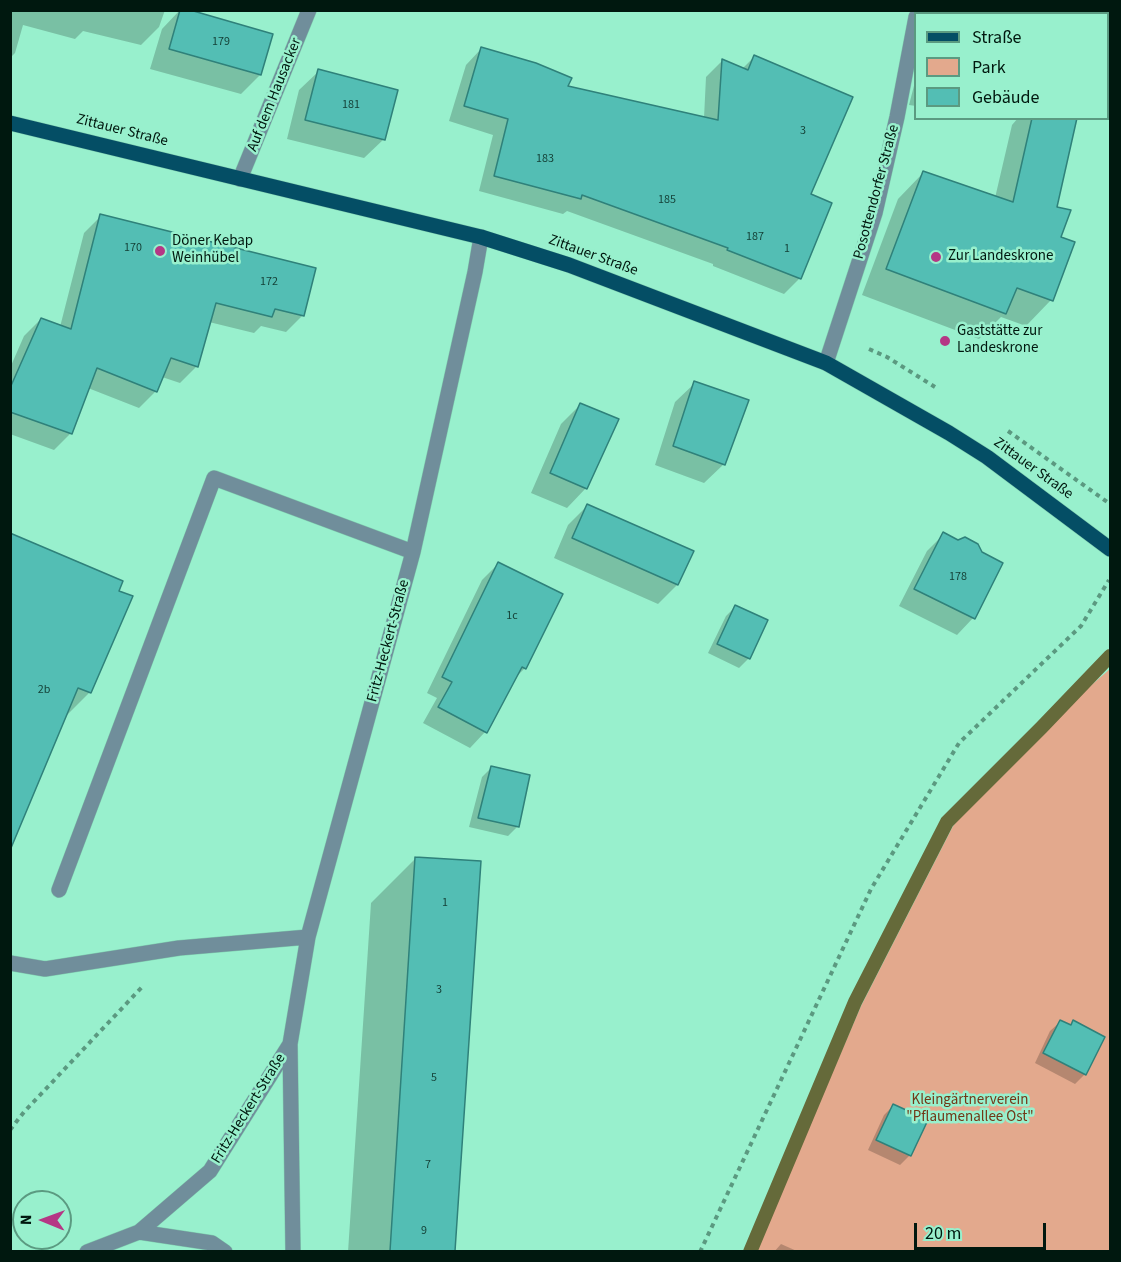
<!DOCTYPE html>
<meta charset="utf-8">
<style>
body{margin:0}
#map{position:relative;width:1121px;height:1262px;overflow:hidden;background:#98f0cd;font-family:"Source Sans 3",sans-serif}
canvas{display:block}
.frame{position:absolute;inset:0;border:12px solid #00180f;pointer-events:none}
.legend{position:absolute;left:914px;top:12px;width:195px;height:108px;box-sizing:border-box;background:#98f0cd;border:2px solid #5b9a81;margin:0;padding:8px 10px;list-style:none;font-size:18px;color:#00180f}
.legend li{display:flex;align-items:center;gap:12px;height:30px}
.legend b{width:30px;border:2px solid #5b9a81}
.north{position:absolute;left:12px;top:1190px;width:60px;height:60px;box-sizing:border-box;background:#98f0cd;border:2px solid #5b9a81;border-radius:50%;rotate:271deg;font-size:16px;font-weight:700;line-height:24px;text-align:center;color:#00180f}
.north::after{content:'';display:block;margin:auto;width:21px;height:27px;background:#b53785;clip-path:polygon(50% 0,100% 100%,50% 72%,0 100%)}
.scale{position:absolute;left:914px;top:1223px;width:132px;height:27px;box-sizing:border-box;border:3px solid #00180f;border-top:0;padding-left:8px;font-size:18px;line-height:21px;white-space:nowrap;color:#00180f;-webkit-text-stroke:4px #98f0cd;paint-order:stroke}
</style>
<div id="map">
<canvas width="1121" height="1262"></canvas>
<div class="frame"></div>
<ul class="legend">
<li><b style="height:8px;background:#044e65"></b>Straße</li>
<li><b style="height:16px;background:#e3a98d"></b>Park</li>
<li><b style="height:16px;background:#53beb4"></b>Gebäude</li>
</ul>
<div class="north">N</div>
<div class="scale">20 m</div>
</div>
<script>
const context = document.querySelector('canvas').getContext('2d');
context.lineJoin = 'round';
function fillPath(path, color) {
  context.fillStyle = color;
  context.fill(path, 'evenodd');
}
function toPath(rows) {
  const path = new Path2D();
  for (const r of rows) {
    path.moveTo(r[0], r[1]);
    for (let i = 2; i < r.length; i += 2) path.lineTo(r[i], r[i + 1]);
  }
  return path;
}
function strokePath(path, color, width, dash) {
  context.strokeStyle = color;
  context.lineWidth = width;
  context.lineCap = dash ? 'butt' : 'round';
  context.setLineDash(dash || []);
  context.stroke(path);
}
function write(font, color, halo, rows, align = 'center') {
  context.font = font + ' "Source Sans 3",sans-serif';
  context.lineWidth = 5;
  context.setLineDash([]);
  context.textBaseline = 'middle';
  context.strokeStyle = halo;
  context.fillStyle = color;
  for (const [text, x, y, turn = 0] of rows) {
    context.save();
    context.translate(x, y);
    context.rotate((+turn || 0) * Math.PI / 180);
    context.textAlign = isNaN(turn) ? turn : align;
    if (halo) context.strokeText(text, 0, 0);
    context.fillText(text, 0, 0);
    context.restore();
  }
}
fillPath(toPath([
 [1110,669,1110,1251,755,1252,861,1006,953,826,1009,756]
]), '#e3a98d');
fillPath(toPath([
 [10,10,165,10,159,27,141,45,83,31,75,39,23,25,15,53,10,58],
 [180,10,260,75,241,94,150,69,162,29],
 [951,10,1110,10,1110,88,1108,88,1108,14,950,14],
 [481,49,566,88,704,118,706,77,722,61,742,69,754,57,809,195,800,278,784,294,713,266,713,264,567,211,563,214,479,191,493,135,449,121,466,65],
 [319,71,384,139,364,158,287,139,299,90],
 [916,78,916,106,909,105],
 [1018,118,1076,118,1036,215,1051,300,1026,326,1001,317,979,339,862,295,898,199,923,173,995,198,1012,125],
 [101,216,303,315,286,332,261,326,254,333,209,322,197,366,180,383,162,377,156,391,139,408,88,388,71,433,54,450,10,434,10,368,24,336,41,319,60,327,84,233],
 [695,383,724,464,704,483,655,465,675,402],
 [580,405,586,488,567,508,531,493,561,424],
 [587,506,677,585,658,604,554,558,568,525],
 [944,534,980,553,973,618,957,635,899,606,927,551],
 [10,535,90,692,63,719,10,845],
 [498,564,525,668,513,680,485,732,470,748,423,723,437,698,427,693,482,580],
 [735,607,749,658,739,668,708,653,726,616],
 [491,768,517,827,508,836,469,827,482,777],
 [416,858,479,863,454,1252,348,1252,371,903],
 [1060,1022,1069,1026,1073,1022,1085,1074,1075,1084,1035,1063,1050,1031],
 [893,1106,910,1155,900,1165,868,1150,884,1115],
 [781,1244,799,1252,774,1252]
]), '#0003');
strokePath(toPath([
 [750,1252,855,1002,947,822,1042,727,1110,656]
]), '#656a3a', 14);
const building = toPath([
 [180,10,190,10,273,34,261,75,169,49,180,10],
 [481,47,536,63,572,78,568,86,718,120,722,59,748,70,754,55,853,97,811,194,832,203,801,279,727,250,728,248,582,195,581,199,494,176,508,119,464,106,481,47],
 [318,69,398,90,385,140,305,120,318,69],
 [1032,118,1077,118,1057,207,1071,210,1061,237,1075,242,1053,301,1017,288,1006,314,886,269,923,171,1013,202,1032,118],
 [100,214,316,268,304,316,275,309,272,317,216,303,198,367,171,358,157,392,97,368,72,434,10,412,10,388,41,318,71,329,100,214],
 [694,381,749,400,725,465,673,446,694,381],
 [580,403,619,419,587,489,550,473,580,403],
 [587,504,694,551,678,585,572,538,587,504],
 [943,532,958,540,965,537,978,544,982,552,1003,563,975,619,914,589,943,532],
 [10,533,123,581,119,591,133,596,91,693,78,688,11,848,10,533],
 [498,562,563,594,526,669,522,667,487,733,438,707,452,682,442,677,498,562],
 [735,605,768,620,750,659,717,644,735,605],
 [491,766,530,775,519,827,478,818,491,766],
 [415,857,481,861,455,1251,390,1251,415,857],
 [1060,1020,1071,1025,1073,1020,1105,1037,1086,1075,1043,1053,1060,1020],
 [893,1104,928,1120,911,1156,876,1140,893,1104]
]);
fillPath(building, '#53beb4');
strokePath(building, '#2f817a', 1.5);
const minor = toPath([
 [240,179,309,10],
 [826,363,875,213,897,117,916,17],
 [59,890,214,478,413,552],
 [10,963,45,969,179,948,308,937],
 [139,1232,212,1243,225,1252],
 [87,1252,139,1232,210,1171,290,1044],
 [293,1252,290,1044,308,937,413,552,475,272,481,237]
]);
const major = toPath([
 [10,123,481,237,569,265,826,363,949,433,987,457,1110,549]
]);
strokePath(minor, '#80cdaf', 16);
strokePath(major, '#80cdaf', 16);
strokePath(toPath([
 [869,349,887,357,935,387],
 [1008,431,1110,504],
 [10,1130,24,1112,143,986],
 [700,1252,871,889,959,743,1081,626,1109,580]
]), '#5b9980', 4, [4.5, 4.5]);
strokePath(minor, '#708e9b', 15);
strokePath(major, '#044e65', 15);
for (const [x, y, r, color] of [
 [160,251,6,"#b53785"],
 [936,257,6,"#b53785"],
 [945,341,6,"#b53785"]
]) {
  const dot = new Path2D();
  dot.arc(x, y, r, 0, 2 * Math.PI);
  context.fillStyle = color;
  context.fill(dot);
  strokePath(dot, '#98f0cd', 2);
}
write('12px', '#154238', null, [
 ["179",221,42],
 ["181",351,105],
 ["3",803,131],
 ["183",545,159],
 ["185",667,200],
 ["187",755,237],
 ["170",133,248],
 ["1",787,249],
 ["172",269,282],
 ["178",958,577],
 ["1c",512,616],
 ["2b",44,690],
 ["1",445,903],
 ["3",439,990],
 ["5",434,1078],
 ["7",428,1165],
 ["9",424,1231]
]);
write('15px', '#00180f', '#98f0cd', [
 ["Auf dem Hausacker",275,95,-68],
 ["Zittauer Straße",122,131,14],
 ["Posottendorfer Straße",877,192,-75],
 ["Zittauer Straße",593,256,20],
 ["Zittauer Straße",1033,469,36],
 ["Fritz-Heckert-Straße",389,641,-75],
 ["Fritz-Heckert-Straße",249,1109,-58]
]);
write('15px', '#00180f', '#98f0cd', [
 ["Döner Kebap",172,242],
 ["Weinhübel",172,259],
 ["Zur Landeskrone",948,257],
 ["Gaststätte zur",957,332],
 ["Landeskrone",957,349]
], 'left');
write('15px', '#723717', '#98f0cd', [
 ["Kleingärtnerverein",970,1101],
 ["\"Pflaumenallee Ost\"",970,1118]
]);
</script>
